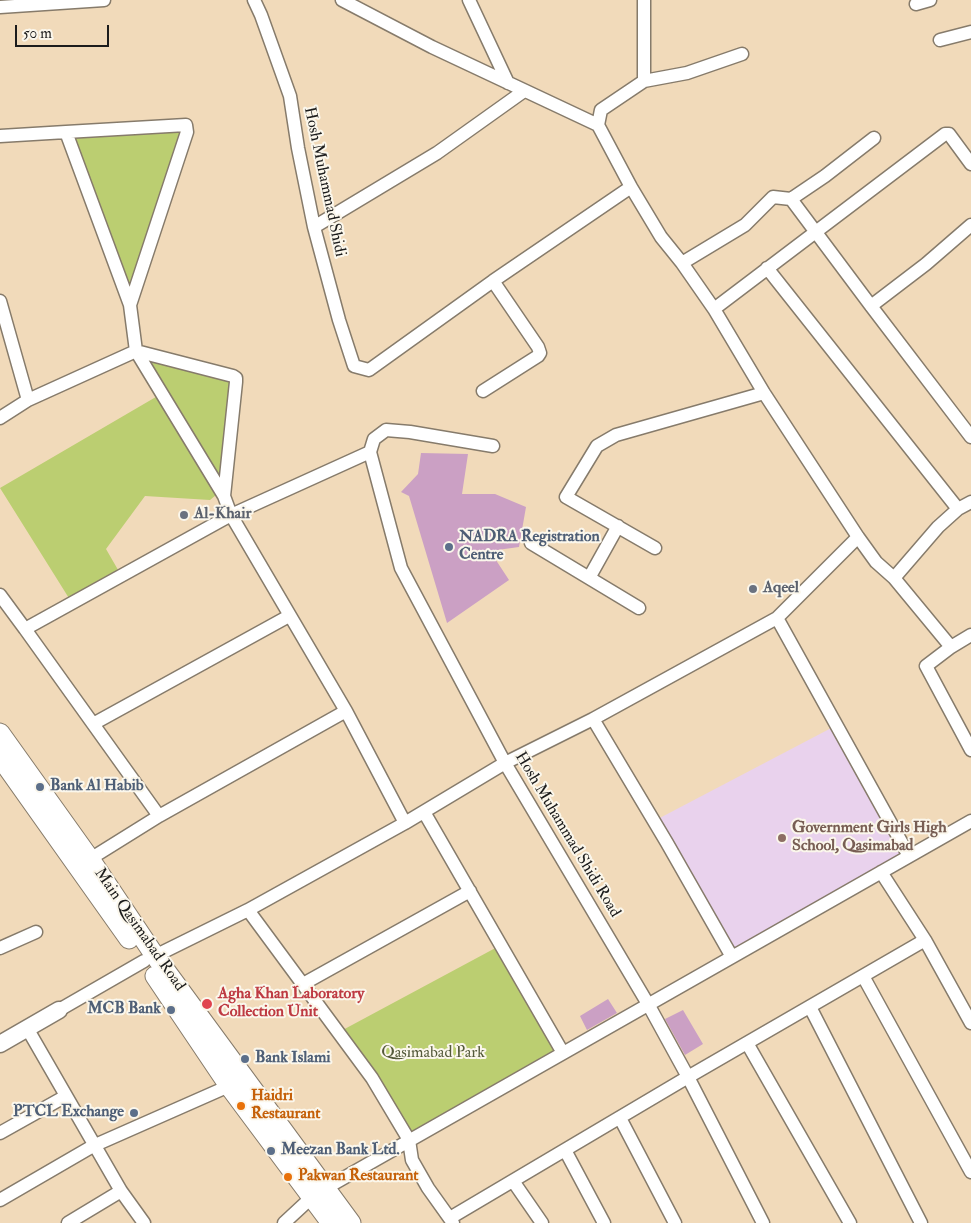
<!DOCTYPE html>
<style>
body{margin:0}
#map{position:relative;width:971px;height:1223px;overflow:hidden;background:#f1daba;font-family:"IM FELL Double Pica",serif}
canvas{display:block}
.scale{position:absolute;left:15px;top:25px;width:94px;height:22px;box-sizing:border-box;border:2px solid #1c1c1c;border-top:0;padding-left:6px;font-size:15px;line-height:18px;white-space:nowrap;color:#1c1c1c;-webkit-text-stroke:4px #fbf7ec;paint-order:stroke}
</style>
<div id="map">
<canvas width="971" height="1223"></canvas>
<div class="scale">50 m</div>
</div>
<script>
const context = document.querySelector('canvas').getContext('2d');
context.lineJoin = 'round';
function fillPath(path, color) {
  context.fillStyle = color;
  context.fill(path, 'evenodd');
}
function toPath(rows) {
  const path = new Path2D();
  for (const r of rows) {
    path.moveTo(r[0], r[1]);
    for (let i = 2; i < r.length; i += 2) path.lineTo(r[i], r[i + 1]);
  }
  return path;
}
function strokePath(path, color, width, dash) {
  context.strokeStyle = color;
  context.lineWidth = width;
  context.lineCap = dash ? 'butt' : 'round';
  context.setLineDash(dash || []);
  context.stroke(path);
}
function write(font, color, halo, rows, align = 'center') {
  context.font = font + ' "IM FELL Double Pica",serif';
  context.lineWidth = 4;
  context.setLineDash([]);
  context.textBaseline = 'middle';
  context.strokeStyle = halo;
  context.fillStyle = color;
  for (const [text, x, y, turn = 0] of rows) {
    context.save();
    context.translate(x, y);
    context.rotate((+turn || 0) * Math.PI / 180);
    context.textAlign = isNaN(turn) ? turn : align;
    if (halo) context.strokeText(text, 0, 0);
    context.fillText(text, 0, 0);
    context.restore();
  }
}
fillPath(toPath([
 [837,725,909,856,732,957,654,821]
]), '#e9d2ed');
fillPath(toPath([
 [186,125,130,305,66,132],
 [136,351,233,376,221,491,210,500,145,496,106,549,121,575,72,603,0,488,161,394],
 [501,945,563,1053,409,1140,339,1032]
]), '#bbce71');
fillPath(toPath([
 [421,453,468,454,462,494,495,494,526,507,519,547,490,551,509,580,447,623,409,496,401,492,418,474],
 [608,999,617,1013,587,1030,580,1016],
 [683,1010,703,1044,685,1055,665,1019]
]), '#cba0c4');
const minor = toPath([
 [254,0,261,15,290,96,298,148,314,227,339,320,354,366,369,370,493,281,631,187],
 [342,0,432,47,598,125,631,187,661,237,682,263,714,309,764,393,858,537,876,562,894,578,951,647,926,666,971,750],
 [469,0,508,83],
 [644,0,644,81],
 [916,4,930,0],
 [0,7,104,0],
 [940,40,971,32],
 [598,125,601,110,644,81,687,73,742,54],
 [66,132,186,125,187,132,130,305],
 [0,136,66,132,130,305,136,351,224,496,231,515,346,711],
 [791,199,825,176,874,138],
 [314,227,437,153,524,91],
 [682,263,745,225,773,197,791,199,871,306,971,437],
 [767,268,958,509,938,527,894,578],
 [0,301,28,400,0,418],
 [871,306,926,264,971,225],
 [714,309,945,134,949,134,971,164],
 [483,391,538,356,540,353,538,347,493,281],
 [28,400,136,351,233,376,236,378,236,382,224,496],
 [370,452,401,568,505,763,648,1004,688,1077,763,1223],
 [958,509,971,502],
 [858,537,777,618,909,856],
 [531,543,639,608],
 [655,548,566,497,597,446,616,435,764,393],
 [589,578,618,526],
 [0,595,25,629],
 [951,647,971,635],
 [593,719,777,618],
 [93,724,289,616],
 [424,812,563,1053],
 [405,823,346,711,159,816,25,629,231,515,370,452,374,439,386,430,410,432,493,446],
 [90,859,159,816],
 [881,872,925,940,971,1023],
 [248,910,405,823,505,763,593,719,667,843,732,957],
 [0,948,36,932],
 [155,956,248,910,372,1078,409,1140,412,1160,428,1188,453,1223],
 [863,976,971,1172],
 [303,984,470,891],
 [810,1007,921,1223],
 [59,1010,144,961],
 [27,1028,121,1191,144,1223],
 [747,1043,850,1223],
 [620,1118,675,1223],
 [0,1133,66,1096],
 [565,1150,604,1223],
 [513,1181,542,1223],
 [0,1200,93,1146,229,1086],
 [450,1218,688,1077,925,940],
 [68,1223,121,1191],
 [284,1223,312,1197,326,1188,971,821]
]);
const tertiary = toPath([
 [0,1044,59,1010]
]);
const secondary = toPath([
 [0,733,90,859,155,956,351,1223],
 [0,757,129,939],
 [155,976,229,1086,331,1223]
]);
strokePath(minor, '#867b6b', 15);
strokePath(tertiary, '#867b6b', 19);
strokePath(secondary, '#867b6b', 21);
strokePath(minor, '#fff', 12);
strokePath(tertiary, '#fff', 16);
strokePath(secondary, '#fff', 19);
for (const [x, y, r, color] of [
 [184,515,5,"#6b7280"],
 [449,547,5,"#5c6f8a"],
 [753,589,5,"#6b7280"],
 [40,787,5,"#5c6f8a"],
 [782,838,5,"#8d6e63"],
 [207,1004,6,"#e0444e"],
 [171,1010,5,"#5c6f8a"],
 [245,1059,5,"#5c6f8a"],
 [241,1106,5,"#e8710a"],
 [134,1113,5,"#5c6f8a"],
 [271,1151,5,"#5c6f8a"],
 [288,1177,5,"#e8710a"]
]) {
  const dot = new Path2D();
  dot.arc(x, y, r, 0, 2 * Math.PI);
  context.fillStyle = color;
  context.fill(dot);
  strokePath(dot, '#fbf7ec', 2);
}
write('16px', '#1c1c1c', '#fbf7ec', [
 ["Hosh Muhammad Shidi",324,182,78],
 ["Hosh Muhammad Shidi Road",567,835,59],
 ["Main Qasimabad Road",139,930,55]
]);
write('bold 16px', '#5b616d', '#fbf7ec', [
 ["Al-Khair",194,515],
 ["Aqeel",763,589]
], 'left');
write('bold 16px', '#4e5e75', '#fbf7ec', [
 ["NADRA Registration",459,538],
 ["Centre",459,556],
 ["Bank Al Habib",50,787],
 ["MCB Bank",161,1010,"right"],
 ["Bank Islami",255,1059],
 ["PTCL Exchange",124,1113,"right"],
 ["Meezan Bank Ltd.",281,1151]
], 'left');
write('bold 16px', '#785e54', '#fbf7ec', [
 ["Government Girls High",792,829],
 ["School, Qasimabad",792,847]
], 'left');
write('bold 16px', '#be3a42', '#fbf7ec', [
 ["Agha Khan Laboratory",218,995],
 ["Collection Unit",218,1013]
], 'left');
write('16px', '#545a3a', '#fbf7ec', [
 ["Qasimabad Park",433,1054]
]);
write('bold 16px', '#c56008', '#fbf7ec', [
 ["Haidri",251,1097],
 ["Restaurant",251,1115],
 ["Pakwan Restaurant",298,1177]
], 'left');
</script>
